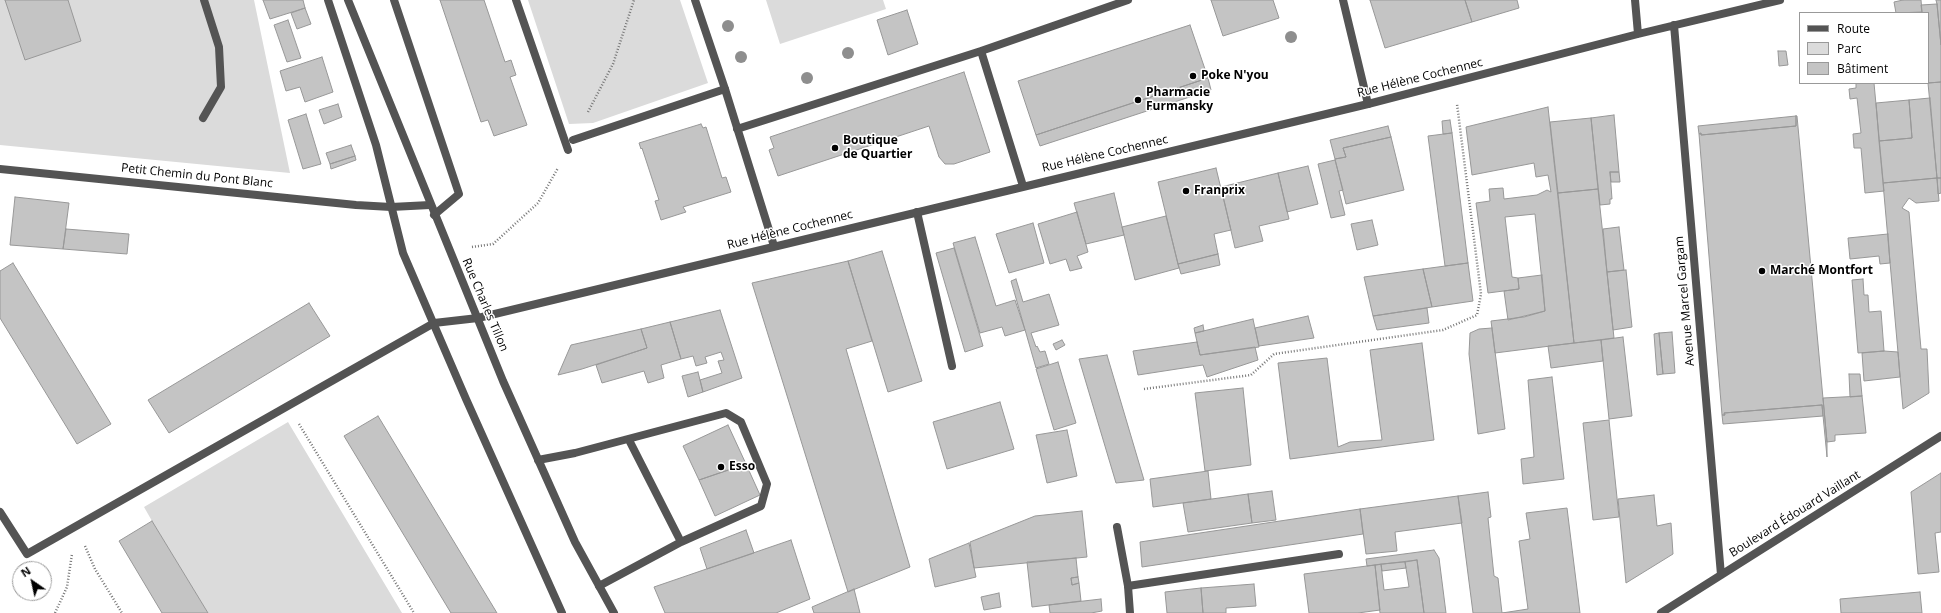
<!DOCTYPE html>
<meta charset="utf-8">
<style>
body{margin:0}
#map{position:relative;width:1941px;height:613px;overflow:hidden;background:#fff;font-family:"Open Sans",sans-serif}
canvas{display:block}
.legend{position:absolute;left:1799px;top:12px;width:130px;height:72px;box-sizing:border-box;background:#fff;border:1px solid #999;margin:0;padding:5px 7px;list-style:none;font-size:12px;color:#000}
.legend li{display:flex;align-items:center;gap:8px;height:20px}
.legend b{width:20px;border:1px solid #999}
.north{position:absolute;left:12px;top:561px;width:40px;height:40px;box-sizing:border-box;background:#fff;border:1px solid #999;border-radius:50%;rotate:326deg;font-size:11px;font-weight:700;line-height:16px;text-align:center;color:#000}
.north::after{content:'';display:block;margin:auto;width:14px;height:18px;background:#000;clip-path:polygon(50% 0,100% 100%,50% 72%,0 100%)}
</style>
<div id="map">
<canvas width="1941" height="613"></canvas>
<ul class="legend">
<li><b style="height:5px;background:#545454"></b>Route</li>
<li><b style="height:11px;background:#dbdbdb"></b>Parc</li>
<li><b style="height:11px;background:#c4c4c4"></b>Bâtiment</li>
</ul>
<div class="north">N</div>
</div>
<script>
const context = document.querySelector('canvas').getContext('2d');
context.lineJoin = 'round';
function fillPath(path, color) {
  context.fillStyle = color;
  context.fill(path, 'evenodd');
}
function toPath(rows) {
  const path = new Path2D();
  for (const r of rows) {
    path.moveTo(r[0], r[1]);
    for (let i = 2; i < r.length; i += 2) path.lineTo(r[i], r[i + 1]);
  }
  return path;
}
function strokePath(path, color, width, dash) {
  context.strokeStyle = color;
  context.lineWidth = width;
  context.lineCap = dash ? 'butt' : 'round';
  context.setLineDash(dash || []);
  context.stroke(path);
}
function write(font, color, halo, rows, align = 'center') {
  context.font = font + ' "Open Sans",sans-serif';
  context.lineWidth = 3;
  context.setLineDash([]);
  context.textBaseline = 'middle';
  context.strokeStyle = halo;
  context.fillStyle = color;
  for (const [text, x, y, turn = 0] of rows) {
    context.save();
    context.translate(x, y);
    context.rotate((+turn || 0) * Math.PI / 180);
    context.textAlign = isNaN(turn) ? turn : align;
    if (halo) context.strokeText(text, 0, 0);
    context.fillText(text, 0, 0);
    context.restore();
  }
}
fillPath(toPath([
 [0,0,254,0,290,173,0,145],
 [528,0,680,0,708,83,593,123,569,124],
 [766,0,883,0,886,9,780,44],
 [288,422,402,613,208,613,152,521,144,507]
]), '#dbdbdb');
const building = toPath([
 [5,0,68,0,81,41,25,60,5,0],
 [263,0,303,0,305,8,270,19,263,0],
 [440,0,484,0,505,62,511,60,516,75,510,77,527,125,494,136,488,120,481,122,440,0],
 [1211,0,1273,0,1279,18,1223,36,1211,0],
 [1370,0,1465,0,1472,22,1385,48,1370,0],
 [1465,0,1517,0,1519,8,1472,22,1465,0],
 [1903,0,1921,0,1922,12,1896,13,1894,2,1903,0],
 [1936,0,1941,0,1941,45,1937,4,1936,0],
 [1937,4,1941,45,1941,82,1928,83,1928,13,1922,13,1921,5,1937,4],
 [305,8,311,24,297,29,291,13,305,8],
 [907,10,918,44,888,55,877,20,907,10],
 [288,20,301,58,287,62,274,25,288,20],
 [1190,25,1208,78,1036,135,1018,81,1190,25],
 [1778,51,1786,51,1788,65,1779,66,1778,51],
 [322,57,333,92,305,102,300,87,286,91,280,71,322,57],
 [964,72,990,152,954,164,945,164,939,157,929,126,778,176,769,150,774,148,770,137,964,72],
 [1208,78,1211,90,1040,146,1036,135,1208,78],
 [1941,82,1941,178,1937,178,1928,83,1941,82],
 [1856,83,1874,83,1884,191,1865,193,1861,148,1854,148,1853,134,1861,133,1857,98,1850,99,1849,89,1856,88,1856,83],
 [1930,98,1937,178,1883,183,1879,141,1912,138,1909,100,1930,98],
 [1909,100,1912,138,1879,141,1876,103,1909,100],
 [338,104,342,117,324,124,319,110,338,104],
 [1548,107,1574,343,1495,353,1491,321,1524,317,1545,311,1535,214,1505,217,1512,277,1518,278,1519,289,1488,293,1476,203,1490,201,1489,189,1503,188,1504,199,1537,195,1547,190,1551,192,1548,175,1536,177,1534,163,1472,175,1466,127,1548,107],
 [306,114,321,164,303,169,288,120,306,114],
 [1614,115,1619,172,1610,172,1612,199,1610,199,1610,204,1600,205,1591,118,1614,115],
 [1796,116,1796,126,1701,135,1701,133,1699,134,1698,126,1796,116],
 [1796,116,1797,116,1827,442,1827,457,1822,405,1724,413,1725,415,1722,415,1699,134,1701,133,1701,135,1796,126,1796,116],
 [1591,118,1598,189,1558,193,1550,122,1591,118],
 [1450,120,1452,133,1443,134,1442,121,1450,120],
 [701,124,703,128,706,127,722,178,726,177,731,192,683,207,686,212,661,220,655,201,659,200,642,148,641,149,639,143,701,124],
 [1388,126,1391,137,1343,148,1346,157,1335,159,1330,140,1388,126],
 [1452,133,1468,263,1445,266,1428,136,1452,133],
 [1391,137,1404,190,1346,204,1335,159,1346,157,1343,148,1391,137],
 [351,145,355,156,330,164,326,153,351,145],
 [355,156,356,160,331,169,330,164,355,156],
 [1335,160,1343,190,1339,191,1345,215,1331,218,1318,164,1335,160],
 [1308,166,1318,204,1287,212,1278,173,1308,166],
 [1216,168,1231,230,1214,234,1218,254,1178,264,1158,182,1216,168],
 [1610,172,1619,172,1620,182,1611,182,1610,172],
 [1278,173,1289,219,1259,226,1263,241,1235,248,1221,187,1278,173],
 [1937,178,1939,201,1916,203,1909,198,1902,208,1909,212,1921,349,1927,349,1929,393,1903,409,1883,183,1937,178],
 [1937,178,1941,178,1941,193,1938,194,1937,178],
 [1598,189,1614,338,1574,343,1558,193,1598,189],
 [1114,193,1124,235,1086,244,1074,203,1114,193],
 [15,197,69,203,63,249,10,245,15,197],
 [1077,212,1088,252,1077,256,1082,268,1070,271,1066,259,1050,264,1038,224,1077,212],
 [1166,216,1179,268,1135,280,1122,227,1166,216],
 [1372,220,1378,245,1357,250,1351,224,1372,220],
 [1033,223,1044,263,1009,273,996,234,1033,223],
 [1619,227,1624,270,1607,272,1603,229,1619,227],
 [66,229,129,234,127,254,63,249,66,229],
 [1888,234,1890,263,1880,264,1879,256,1850,259,1848,238,1888,234],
 [975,237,996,306,1015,300,1025,330,1005,336,1002,327,980,333,953,243,975,237],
 [954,248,983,346,965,352,936,253,954,248],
 [882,251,922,381,888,392,848,261,882,251],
 [1218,254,1220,265,1181,274,1178,264,1218,254],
 [848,261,872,341,846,349,910,567,848,592,752,283,848,261],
 [13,263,111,424,77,444,0,318,0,271,13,263],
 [1468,263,1473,301,1432,307,1423,269,1468,263],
 [1423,269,1432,307,1373,316,1364,277,1423,269],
 [1626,270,1632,327,1613,330,1607,272,1626,270],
 [1542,275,1545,311,1508,320,1504,291,1519,289,1518,278,1542,275],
 [1016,279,1023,302,1049,294,1059,325,1031,333,1036,347,1037,346,1040,352,1045,351,1049,364,1036,368,1011,281,1016,279],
 [1863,279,1864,295,1868,295,1869,312,1881,311,1884,351,1858,353,1852,280,1863,279],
 [309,303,330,336,169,433,148,400,309,303],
 [1427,308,1429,323,1377,330,1373,316,1427,308],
 [720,310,742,378,703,392,700,380,722,373,718,361,724,360,721,352,705,357,707,363,696,366,693,356,681,359,670,322,720,310],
 [1308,316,1314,338,1259,346,1255,328,1308,316],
 [1253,319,1259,347,1200,355,1195,333,1253,319],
 [670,322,681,359,661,365,664,378,648,383,644,371,602,383,596,365,647,348,641,329,670,322],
 [1203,325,1204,331,1195,333,1194,328,1203,325],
 [1492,328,1505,429,1478,434,1469,354,1470,333,1479,329,1492,328],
 [641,329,647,348,582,369,558,375,571,345,641,329],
 [1672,332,1675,373,1663,374,1659,333,1672,332],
 [1659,333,1663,374,1657,375,1654,334,1659,333],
 [1623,337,1632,416,1609,419,1601,340,1623,337],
 [1062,340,1065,345,1056,350,1053,344,1062,340],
 [1601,340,1603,361,1551,368,1548,346,1601,340],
 [1197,342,1200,355,1255,347,1258,360,1207,377,1203,365,1138,375,1133,351,1197,342],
 [1422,343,1434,440,1290,459,1278,363,1327,358,1338,447,1350,442,1382,440,1370,350,1422,343],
 [1884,351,1898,352,1900,377,1864,381,1862,353,1884,351],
 [1107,355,1144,480,1116,483,1079,359,1107,355],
 [1058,362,1076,423,1054,430,1036,369,1058,362],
 [698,372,703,392,688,397,682,376,698,372],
 [1849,374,1860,374,1862,396,1850,397,1849,374],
 [1552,377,1564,479,1523,484,1521,459,1534,457,1528,380,1552,377],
 [1243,388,1251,465,1205,471,1195,393,1243,388],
 [1862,396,1866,433,1835,435,1835,441,1827,442,1823,398,1862,396],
 [1000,402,1014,449,947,469,933,422,1000,402],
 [1822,405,1823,416,1723,424,1722,415,1725,415,1724,413,1822,405],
 [378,416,497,613,451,613,344,436,378,416],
 [1609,420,1619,517,1593,520,1583,423,1609,420],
 [728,425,746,464,699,480,683,446,728,425],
 [1067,430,1077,476,1047,483,1036,435,1067,430],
 [746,464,760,495,715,516,699,480,746,464],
 [1208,471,1211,499,1153,507,1150,479,1208,471],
 [1941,473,1941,532,1935,533,1939,572,1918,574,1911,492,1941,473],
 [1272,491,1276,520,1252,523,1248,494,1272,491],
 [1488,492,1491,517,1488,518,1494,576,1498,578,1502,613,1528,609,1519,541,1530,539,1526,513,1567,508,1580,613,1473,613,1458,496,1488,492],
 [1248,494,1252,523,1188,532,1183,503,1248,494],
 [1654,495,1657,526,1671,523,1673,554,1626,583,1618,499,1654,495],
 [1458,496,1462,523,1395,532,1397,551,1366,554,1360,509,1458,496],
 [1360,509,1363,534,1142,567,1140,542,1360,509],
 [1082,511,1087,557,974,568,970,542,1035,516,1082,511],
 [152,521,208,613,162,613,119,541,152,521],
 [746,530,754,553,707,569,700,548,746,530],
 [791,540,810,599,776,613,665,613,654,587,791,540],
 [969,543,976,577,935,587,929,559,969,543],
 [1434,550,1439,558,1446,613,1424,613,1417,560,1367,566,1366,559,1434,550],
 [1076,558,1078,577,1071,578,1072,585,1079,583,1081,601,1032,607,1027,562,1076,558],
 [1417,560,1424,613,1380,613,1375,565,1381,564,1384,590,1409,587,1405,562,1417,560],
 [1405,562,1406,568,1382,571,1381,564,1405,562],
 [1375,565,1380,610,1358,613,1309,613,1304,574,1375,565],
 [1078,577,1079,583,1072,585,1071,578,1078,577],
 [1254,584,1256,606,1226,608,1226,613,1203,613,1201,588,1254,584],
 [1201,588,1203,613,1167,613,1165,592,1201,588],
 [854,589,860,613,814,613,812,607,854,589],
 [1920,592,1922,613,1841,613,1840,599,1920,592],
 [999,593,1001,607,984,610,981,597,999,593],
 [1101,599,1102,611,1091,613,1050,613,1049,605,1101,599]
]);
fillPath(building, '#c4c4c4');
strokePath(building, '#989898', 1);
strokePath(toPath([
 [588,112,613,64,634,0],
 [472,247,493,244,538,203,558,168],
 [1144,389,1251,375,1274,354,1443,330,1477,315,1481,294,1457,104],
 [299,424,414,613],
 [85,546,95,569,122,613],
 [55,613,67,587,72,554]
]), '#767676', 2.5, [1, 2]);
strokePath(toPath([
 [1343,0,1368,104],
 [203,118,221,87,219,47,204,0],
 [573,140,725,89,774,246],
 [917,212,952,366],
 [629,440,681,542],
 [538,460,575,453,726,413,741,422,767,484,761,506,681,542,599,586],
 [0,512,27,554,434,323],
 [1128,586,1339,554]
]), '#545454', 8);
strokePath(toPath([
 [516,0,568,150],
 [695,0,725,89]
]), '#545454', 8);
strokePath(toPath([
 [394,0,459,194,434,215],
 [1635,0,1638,34],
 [1674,25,1721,575],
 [737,129,981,51],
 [0,169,356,205,391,207,430,205],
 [1023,186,981,51,1128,0],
 [434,323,478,318,1368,104,1638,34,1780,0],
 [1117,527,1128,586,1130,613],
 [1661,613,1941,436]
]), '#545454', 8);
strokePath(toPath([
 [328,0,376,145,403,253,466,399,562,613],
 [348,0,503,381,575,542,614,613]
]), '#545454', 8);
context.fillStyle = '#8e8e8e';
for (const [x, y] of [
 [728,26],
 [1291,37],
 [848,53],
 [741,57],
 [807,78]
]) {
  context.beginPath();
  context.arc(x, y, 6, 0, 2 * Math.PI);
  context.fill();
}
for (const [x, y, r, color] of [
 [1193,76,4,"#000"],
 [1138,100,4,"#000"],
 [835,148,4,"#000"],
 [1186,191,4,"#000"],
 [1762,271,4,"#000"],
 [721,467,4,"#000"]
]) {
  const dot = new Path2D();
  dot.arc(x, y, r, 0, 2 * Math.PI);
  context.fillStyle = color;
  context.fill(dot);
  strokePath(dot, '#fff', 1.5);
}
write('bold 12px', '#000', '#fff', [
 ["Poke N'you",1201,76],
 ["Pharmacie",1146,93],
 ["Furmansky",1146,107],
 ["Boutique",843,141],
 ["de Quartier",843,155],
 ["Franprix",1194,191],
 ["Marché Montfort",1770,271],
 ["Esso",729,467]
], 'left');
write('12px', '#000', '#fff', [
 ["Rue Hélène Cochennec",1420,78,-14],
 ["Rue Hélène Cochennec",1105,154,-13],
 ["Petit Chemin du Pont Blanc",197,176,6],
 ["Rue Hélène Cochennec",790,230,-14],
 ["Avenue Marcel Gargam",1685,301,-95],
 ["Rue Charles Tillon",485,305,67],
 ["Boulevard Édouard Vaillant",1795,514,-32]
]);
</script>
